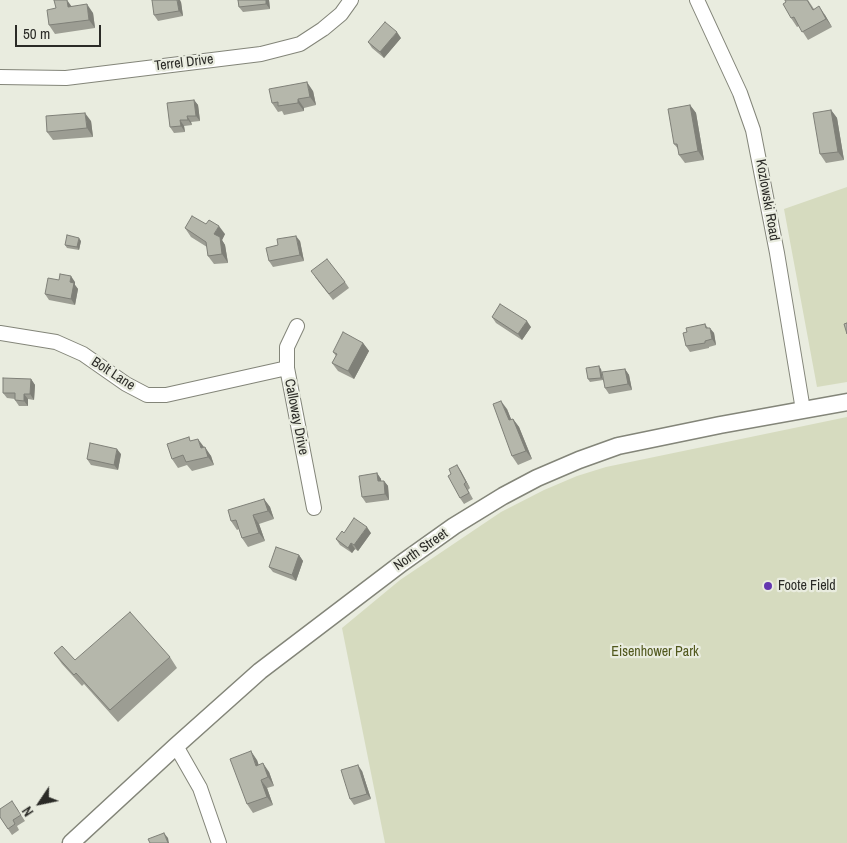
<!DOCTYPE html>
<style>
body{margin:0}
#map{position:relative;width:847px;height:843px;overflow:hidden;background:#e9ecdf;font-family:"Archivo Narrow",sans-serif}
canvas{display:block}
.north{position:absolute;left:15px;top:778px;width:50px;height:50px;-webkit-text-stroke:4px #e9ecdf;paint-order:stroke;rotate:236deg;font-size:14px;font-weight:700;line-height:20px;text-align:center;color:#2b2b27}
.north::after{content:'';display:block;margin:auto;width:18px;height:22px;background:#2b2b27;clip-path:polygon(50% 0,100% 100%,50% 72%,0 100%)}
.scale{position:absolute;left:15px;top:25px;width:86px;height:22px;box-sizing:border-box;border:2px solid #2b2b27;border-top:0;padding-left:6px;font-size:15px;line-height:18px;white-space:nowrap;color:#2b2b27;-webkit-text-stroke:4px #e9ecdf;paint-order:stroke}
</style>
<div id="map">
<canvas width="847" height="843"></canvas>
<div class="north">N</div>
<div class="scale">50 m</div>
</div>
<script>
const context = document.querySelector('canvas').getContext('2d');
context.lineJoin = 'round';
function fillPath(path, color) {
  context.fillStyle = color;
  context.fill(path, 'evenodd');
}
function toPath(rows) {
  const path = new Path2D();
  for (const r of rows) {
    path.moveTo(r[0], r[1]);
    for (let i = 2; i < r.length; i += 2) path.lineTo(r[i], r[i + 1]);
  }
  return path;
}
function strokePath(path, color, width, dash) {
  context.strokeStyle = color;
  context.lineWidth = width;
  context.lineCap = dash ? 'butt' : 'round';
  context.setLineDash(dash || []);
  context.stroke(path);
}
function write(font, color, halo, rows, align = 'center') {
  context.font = font + ' "Archivo Narrow",sans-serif';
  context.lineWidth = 4.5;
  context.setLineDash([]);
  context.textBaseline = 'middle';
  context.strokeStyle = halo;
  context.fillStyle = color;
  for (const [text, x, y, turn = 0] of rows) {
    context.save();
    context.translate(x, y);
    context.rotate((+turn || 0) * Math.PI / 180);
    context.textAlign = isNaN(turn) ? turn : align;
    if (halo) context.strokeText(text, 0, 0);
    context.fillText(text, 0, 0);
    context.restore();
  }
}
fillPath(toPath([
 [847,187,847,382,817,387,784,209],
 [847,417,847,843,385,843,342,628,400,580,501,512,544,490,577,476,606,467]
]), '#d6dbbf');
const minor = toPath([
 [697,0,740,93,753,130,777,253,803,410],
 [0,77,66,78,261,54,300,44,323,29,341,14,351,0],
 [297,326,287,347,287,368,314,508],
 [0,333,56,342,83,354,126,384,147,395,166,395,287,368],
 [176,746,200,788,219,843]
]);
const major = toPath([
 [71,843,176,746,260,671,402,563,454,526,503,496,537,478,579,460,618,446,720,425,847,402]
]);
strokePath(minor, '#838579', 16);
strokePath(major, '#838579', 19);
strokePath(minor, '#fff', 14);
strokePath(major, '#fff', 16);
fillPath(toPath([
 [238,0,269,0,270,9,243,12,239,7],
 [808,0,814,9,825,15,832,27,808,40,799,26,797,27,791,18],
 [181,2,183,16,158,21,154,15],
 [72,6,93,13,95,28,55,34,49,25],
 [401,38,384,58,372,48,368,42],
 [313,91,316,105,304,108,304,111,284,115,282,111,278,112,272,103],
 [194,100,198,105,200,121,191,122,192,125,184,126,185,132,174,133,170,127],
 [690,105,696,113,704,160,685,163,679,155,679,150,674,144],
 [831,110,837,118,844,160,826,163,820,154],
 [91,121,93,137,53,140,47,132],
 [185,228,225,234,222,240,225,245,228,263,214,264,208,256,207,247,191,237],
 [81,241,79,250,67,248,65,245],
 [300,241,304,261,273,267,269,261],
 [315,277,345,282,349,288,333,300],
 [59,280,75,282,75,285,78,289,75,305,49,300,45,294],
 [492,317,531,327,522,340,496,323],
 [705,324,708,328,714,333,716,345,709,347,709,348,690,352,686,346,687,332],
 [363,343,369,351,354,379,338,371,332,363,336,356,333,352],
 [601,369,603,380,590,382,588,379],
 [625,369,629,375,632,390,609,394,605,388],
 [31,379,35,385,34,400,28,399,28,406,19,406,15,400,15,399,7,398,3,393],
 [507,409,511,419,513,419,519,427,532,459,518,465,512,456],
 [191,441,204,448,211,456,214,465,192,471,187,465,178,468,172,459],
 [121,454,118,470,91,465,87,459],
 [457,465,470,488,468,490,473,499,464,504,460,498,451,474],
 [377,473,381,479,381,481,384,481,388,486,389,500,366,503,362,497],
 [264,499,270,507,274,519,259,524,265,541,248,547,242,538,239,529,237,530,231,521],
 [344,533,371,533,358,551,355,549,352,553,340,545,336,539],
 [299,555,303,561,296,581,273,572,269,567],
 [54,653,75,660,170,657,177,668,118,722,84,684,82,686,62,664],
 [257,760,258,765,269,772,274,786,267,788,273,805,253,813,247,804],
 [362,771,371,799,354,805,350,799],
 [16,807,25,821,17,826,19,830,12,835,0,817]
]), '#9c9d93');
fillPath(toPath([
 [67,0,72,7,68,7],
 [177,0,180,0,181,2,183,16,179,11],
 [266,0,269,0,270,9,266,4],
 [87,4,93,13,95,28,89,20],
 [819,6,825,15,832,27,826,19],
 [397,32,401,38,384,58,380,52],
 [307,82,313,91,316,105,310,97],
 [298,99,304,108,304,111,298,103],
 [194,100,198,105,200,121,196,116],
 [690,105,696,113,704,160,698,151],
 [831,110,837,118,844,160,838,152],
 [85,113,91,121,93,137,87,128],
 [187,116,191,122,192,125,188,120],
 [180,120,184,126,185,132,181,126],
 [219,226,225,234,222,240,225,245,228,263,222,254,214,234],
 [296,236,300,241,304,261,300,255],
 [79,238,81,241,79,250,77,247],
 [71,276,75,282,75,285,78,289,75,305,71,299,70,282],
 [527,321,531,327,522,340,518,334],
 [710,328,714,333,716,345,712,339],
 [363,343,369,351,354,379,348,371],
 [599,366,601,369,603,380,601,378],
 [625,369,629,375,632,390,628,384],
 [31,379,35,385,34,400,30,394],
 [24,394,28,399,28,406,24,401],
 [501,401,507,409,515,429,509,420],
 [513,419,519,427,532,459,526,451],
 [198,439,204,447,201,448],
 [205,447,211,456,214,465,208,457],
 [117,449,121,454,118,470,114,465],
 [457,465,461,471,470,488,466,482],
 [377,473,381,479,382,487,378,481],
 [384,481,388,486,389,500,385,494],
 [264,499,270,507,274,519,268,511],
 [253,515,259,524,265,541,259,533],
 [367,527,371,533,358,551,354,545],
 [351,543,355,549,352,553,348,548],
 [299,555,303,561,296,581,292,575],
 [251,751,257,760,262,774,256,766],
 [263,763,269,772,274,786,268,777],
 [358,765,362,771,371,799,367,794],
 [261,780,267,788,273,805,267,797],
 [164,833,168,838,169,843,168,843]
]), '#7f8078');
const building = toPath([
 [54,0,67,0,68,7,87,4,89,20,49,25,47,10,56,8,54,0],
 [152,0,177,0,179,11,154,15,152,0],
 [238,0,266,0,266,4,239,7,238,0],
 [785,0,807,0,813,10,819,6,826,19,802,32,794,17,791,18,783,4,786,2,785,0],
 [385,22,397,32,380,52,368,42,385,22],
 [307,82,310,97,298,99,298,103,278,106,278,102,272,103,269,89,307,82],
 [194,100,196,116,187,116,188,120,180,120,181,126,170,127,167,103,194,100],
 [690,105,698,151,679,155,677,144,674,144,668,109,690,105],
 [831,110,838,152,820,154,813,113,831,110],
 [85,113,87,128,47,132,46,116,85,113],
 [192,216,206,224,209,220,219,226,214,234,220,237,222,254,208,256,206,242,185,228,192,216],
 [67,235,79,238,77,247,65,245,67,235],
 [296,236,300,255,269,261,266,248,278,245,277,239,296,236],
 [327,259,345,282,329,294,311,271,327,259],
 [60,274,71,276,70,282,74,283,71,299,45,294,48,278,59,280,60,274],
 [500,304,527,321,518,334,492,317,500,304],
 [847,323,847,334,844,324,847,323],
 [705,324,706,328,710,328,712,339,705,341,705,343,686,346,683,333,687,332,686,328,705,324],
 [343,332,363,343,348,371,332,363,337,354,333,352,343,332],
 [599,366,601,378,588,379,586,368,599,366],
 [625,369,628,384,605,388,602,372,625,369],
 [3,378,31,379,30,394,24,394,24,401,15,400,15,393,3,393,3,378],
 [501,401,509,420,513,419,526,451,512,456,493,404,501,401],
 [189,437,190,441,198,439,201,448,205,447,208,457,186,462,183,455,172,459,167,444,189,437],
 [90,443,117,449,114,465,87,459,90,443],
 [457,465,466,482,464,484,469,493,460,498,448,476,451,474,449,469,457,465],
 [377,473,378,481,384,481,385,494,362,497,359,476,377,473],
 [264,499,268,511,253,515,259,533,242,538,236,520,231,521,228,510,264,499],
 [354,518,367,527,354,545,351,543,348,548,336,539,342,531,344,533,354,518],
 [276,547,299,555,292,575,269,567,276,547],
 [130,612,170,657,110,710,76,673,74,675,54,653,62,646,75,660,130,612],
 [251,751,256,766,263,763,268,777,261,780,267,797,247,804,230,759,251,751],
 [358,765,367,794,350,799,341,770,358,765],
 [12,801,21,815,13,820,15,824,8,829,0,817,0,809,12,801],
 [164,833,168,843,150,843,148,839,164,833]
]);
fillPath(building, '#b5b7ab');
strokePath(building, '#7f8078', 1);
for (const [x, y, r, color] of [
 [768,586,5,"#6437af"]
]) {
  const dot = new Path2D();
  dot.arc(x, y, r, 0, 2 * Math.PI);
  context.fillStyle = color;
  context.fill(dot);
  strokePath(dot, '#e9ecdf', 2);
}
write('14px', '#2b2b27', '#e9ecdf', [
 ["Terrel Drive",184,63,-7],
 ["Kozlowski Road",767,200,80],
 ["Bolt Lane",113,374,33],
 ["Calloway Drive",296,417,79],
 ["North Street",421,550,-35]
]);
write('14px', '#2b2b27', '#e9ecdf', [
 ["Foote Field",778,586]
], 'left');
write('14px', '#50571c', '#e9ecdf', [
 ["Eisenhower Park",655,652]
]);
</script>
